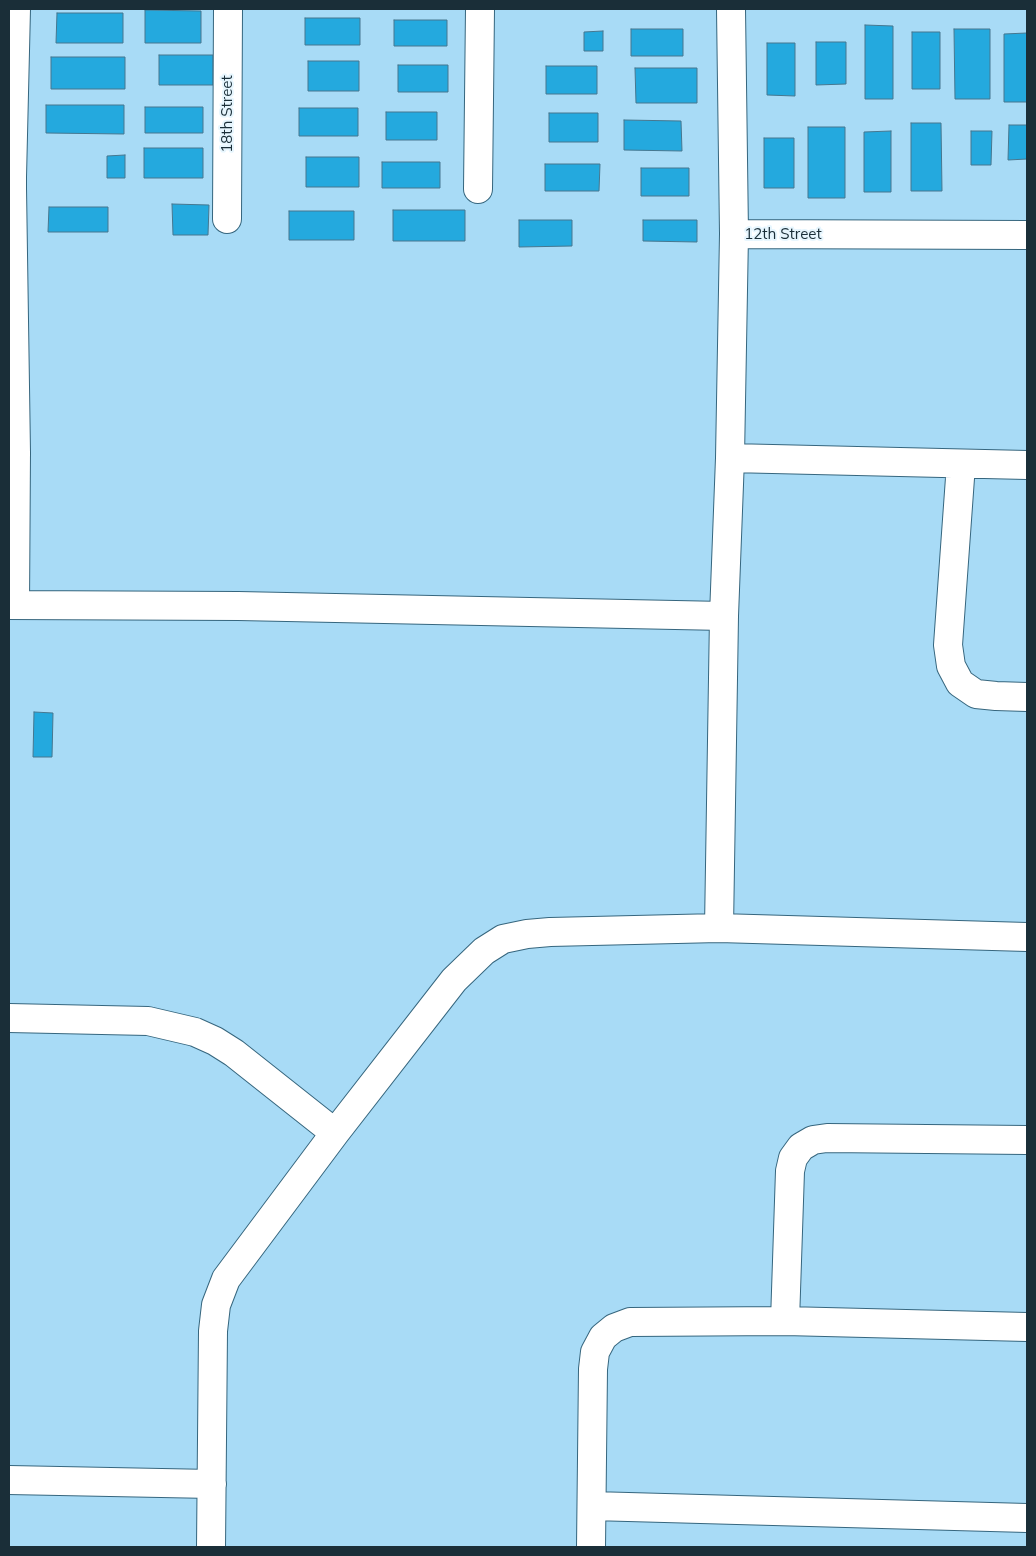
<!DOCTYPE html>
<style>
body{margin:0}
#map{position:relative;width:1036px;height:1556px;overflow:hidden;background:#a8dbf6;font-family:Mulish,sans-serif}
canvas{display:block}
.frame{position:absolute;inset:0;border:10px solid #1a2e38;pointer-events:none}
</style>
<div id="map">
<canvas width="1036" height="1556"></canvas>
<div class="frame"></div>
</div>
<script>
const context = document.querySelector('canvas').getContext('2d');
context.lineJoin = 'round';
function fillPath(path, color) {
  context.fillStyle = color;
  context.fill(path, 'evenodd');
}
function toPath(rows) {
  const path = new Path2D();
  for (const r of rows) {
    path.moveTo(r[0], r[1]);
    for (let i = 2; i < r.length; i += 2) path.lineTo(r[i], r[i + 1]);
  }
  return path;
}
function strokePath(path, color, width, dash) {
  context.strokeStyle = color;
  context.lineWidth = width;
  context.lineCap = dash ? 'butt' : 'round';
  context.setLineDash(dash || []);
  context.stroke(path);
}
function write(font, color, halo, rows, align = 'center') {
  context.font = font + ' Mulish,sans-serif';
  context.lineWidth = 4;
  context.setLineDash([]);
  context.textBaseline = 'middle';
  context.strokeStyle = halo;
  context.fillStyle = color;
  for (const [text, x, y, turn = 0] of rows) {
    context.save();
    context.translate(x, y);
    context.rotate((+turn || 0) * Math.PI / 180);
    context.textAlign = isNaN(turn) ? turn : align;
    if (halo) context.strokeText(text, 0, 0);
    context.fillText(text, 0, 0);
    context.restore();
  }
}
const building = toPath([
 [145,10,201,11,201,43,145,43,145,10],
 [57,13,123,13,123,43,56,43,57,13],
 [305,18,360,18,360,45,305,45,305,18],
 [394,20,447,20,447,46,394,46,394,20],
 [865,25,893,26,893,99,865,99,865,25],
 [631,29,683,29,683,56,631,56,631,29],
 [954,29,990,29,990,99,955,99,954,29],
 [603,31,603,51,584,51,584,32,603,31],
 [912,32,940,32,940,89,912,89,912,32],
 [1027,33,1027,102,1004,102,1004,34,1027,33],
 [816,42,846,42,846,84,816,85,816,42],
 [767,43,795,43,795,96,767,95,767,43],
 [159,55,213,55,213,85,159,85,159,55],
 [51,57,125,57,125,89,51,89,51,57],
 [308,61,359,61,359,91,308,91,308,61],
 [398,65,448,65,448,92,398,92,398,65],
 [546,66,597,66,597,94,546,94,546,66],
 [635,68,697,68,697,103,636,103,635,68],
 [46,105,124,105,124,134,46,133,46,105],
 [145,107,203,107,203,133,145,133,145,107],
 [299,108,358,108,358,136,299,136,299,108],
 [386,112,437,112,437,140,386,140,386,112],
 [549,113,598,113,598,142,549,142,549,113],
 [624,120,681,121,682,151,624,150,624,120],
 [911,123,941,123,942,191,911,191,911,123],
 [1009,125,1027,125,1027,159,1008,160,1009,125],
 [808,127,845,127,845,198,808,198,808,127],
 [891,131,891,192,864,192,864,132,891,131],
 [971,131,992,131,991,165,971,165,971,131],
 [764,138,794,138,794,188,764,188,764,138],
 [144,148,203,148,203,178,144,178,144,148],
 [125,155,125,178,107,178,107,156,125,155],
 [306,157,359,157,359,187,306,187,306,157],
 [382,162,440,162,440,188,382,188,382,162],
 [545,164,600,164,599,191,545,191,545,164],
 [641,168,689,168,689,196,641,196,641,168],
 [172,204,209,205,208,235,173,235,172,204],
 [49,207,108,207,108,232,48,232,49,207],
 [393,210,465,210,465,241,393,241,393,210],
 [289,211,354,211,354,240,289,240,289,211],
 [519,220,572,220,572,246,519,247,519,220],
 [643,220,697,220,697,242,643,241,643,220],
 [34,712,53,713,52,757,33,757,34,712]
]);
fillPath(building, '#24a9de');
strokePath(building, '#46778f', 1);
const minor = toPath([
 [731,9,734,234,1027,235],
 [12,188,16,453,15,605],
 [478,189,480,9],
 [9,193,12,188,12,177,16,9],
 [227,219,228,9],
 [730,458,1027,465],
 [961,464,948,645,951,666,960,683,976,694,996,696,1027,697],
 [9,605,238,606,724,616],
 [719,928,724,616,730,458,734,234],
 [9,1018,148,1021,195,1032,215,1041,234,1053,335,1133],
 [785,1321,790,1171,793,1158,801,1147,813,1140,827,1138,1027,1140],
 [9,1480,212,1484],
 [592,1506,1027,1518],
 [211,1547,213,1331,216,1305,226,1279,335,1133,454,980,484,951,503,939,527,934,550,932,719,928,1027,937],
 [591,1547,593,1369,595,1352,603,1337,614,1328,630,1322,785,1321,1027,1327]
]);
strokePath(minor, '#36667e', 30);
strokePath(minor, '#fff', 28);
write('15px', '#1a2e38', '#e7f6fe', [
 ["18th Street",227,114,-90],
 ["12th Street",783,234]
]);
</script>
